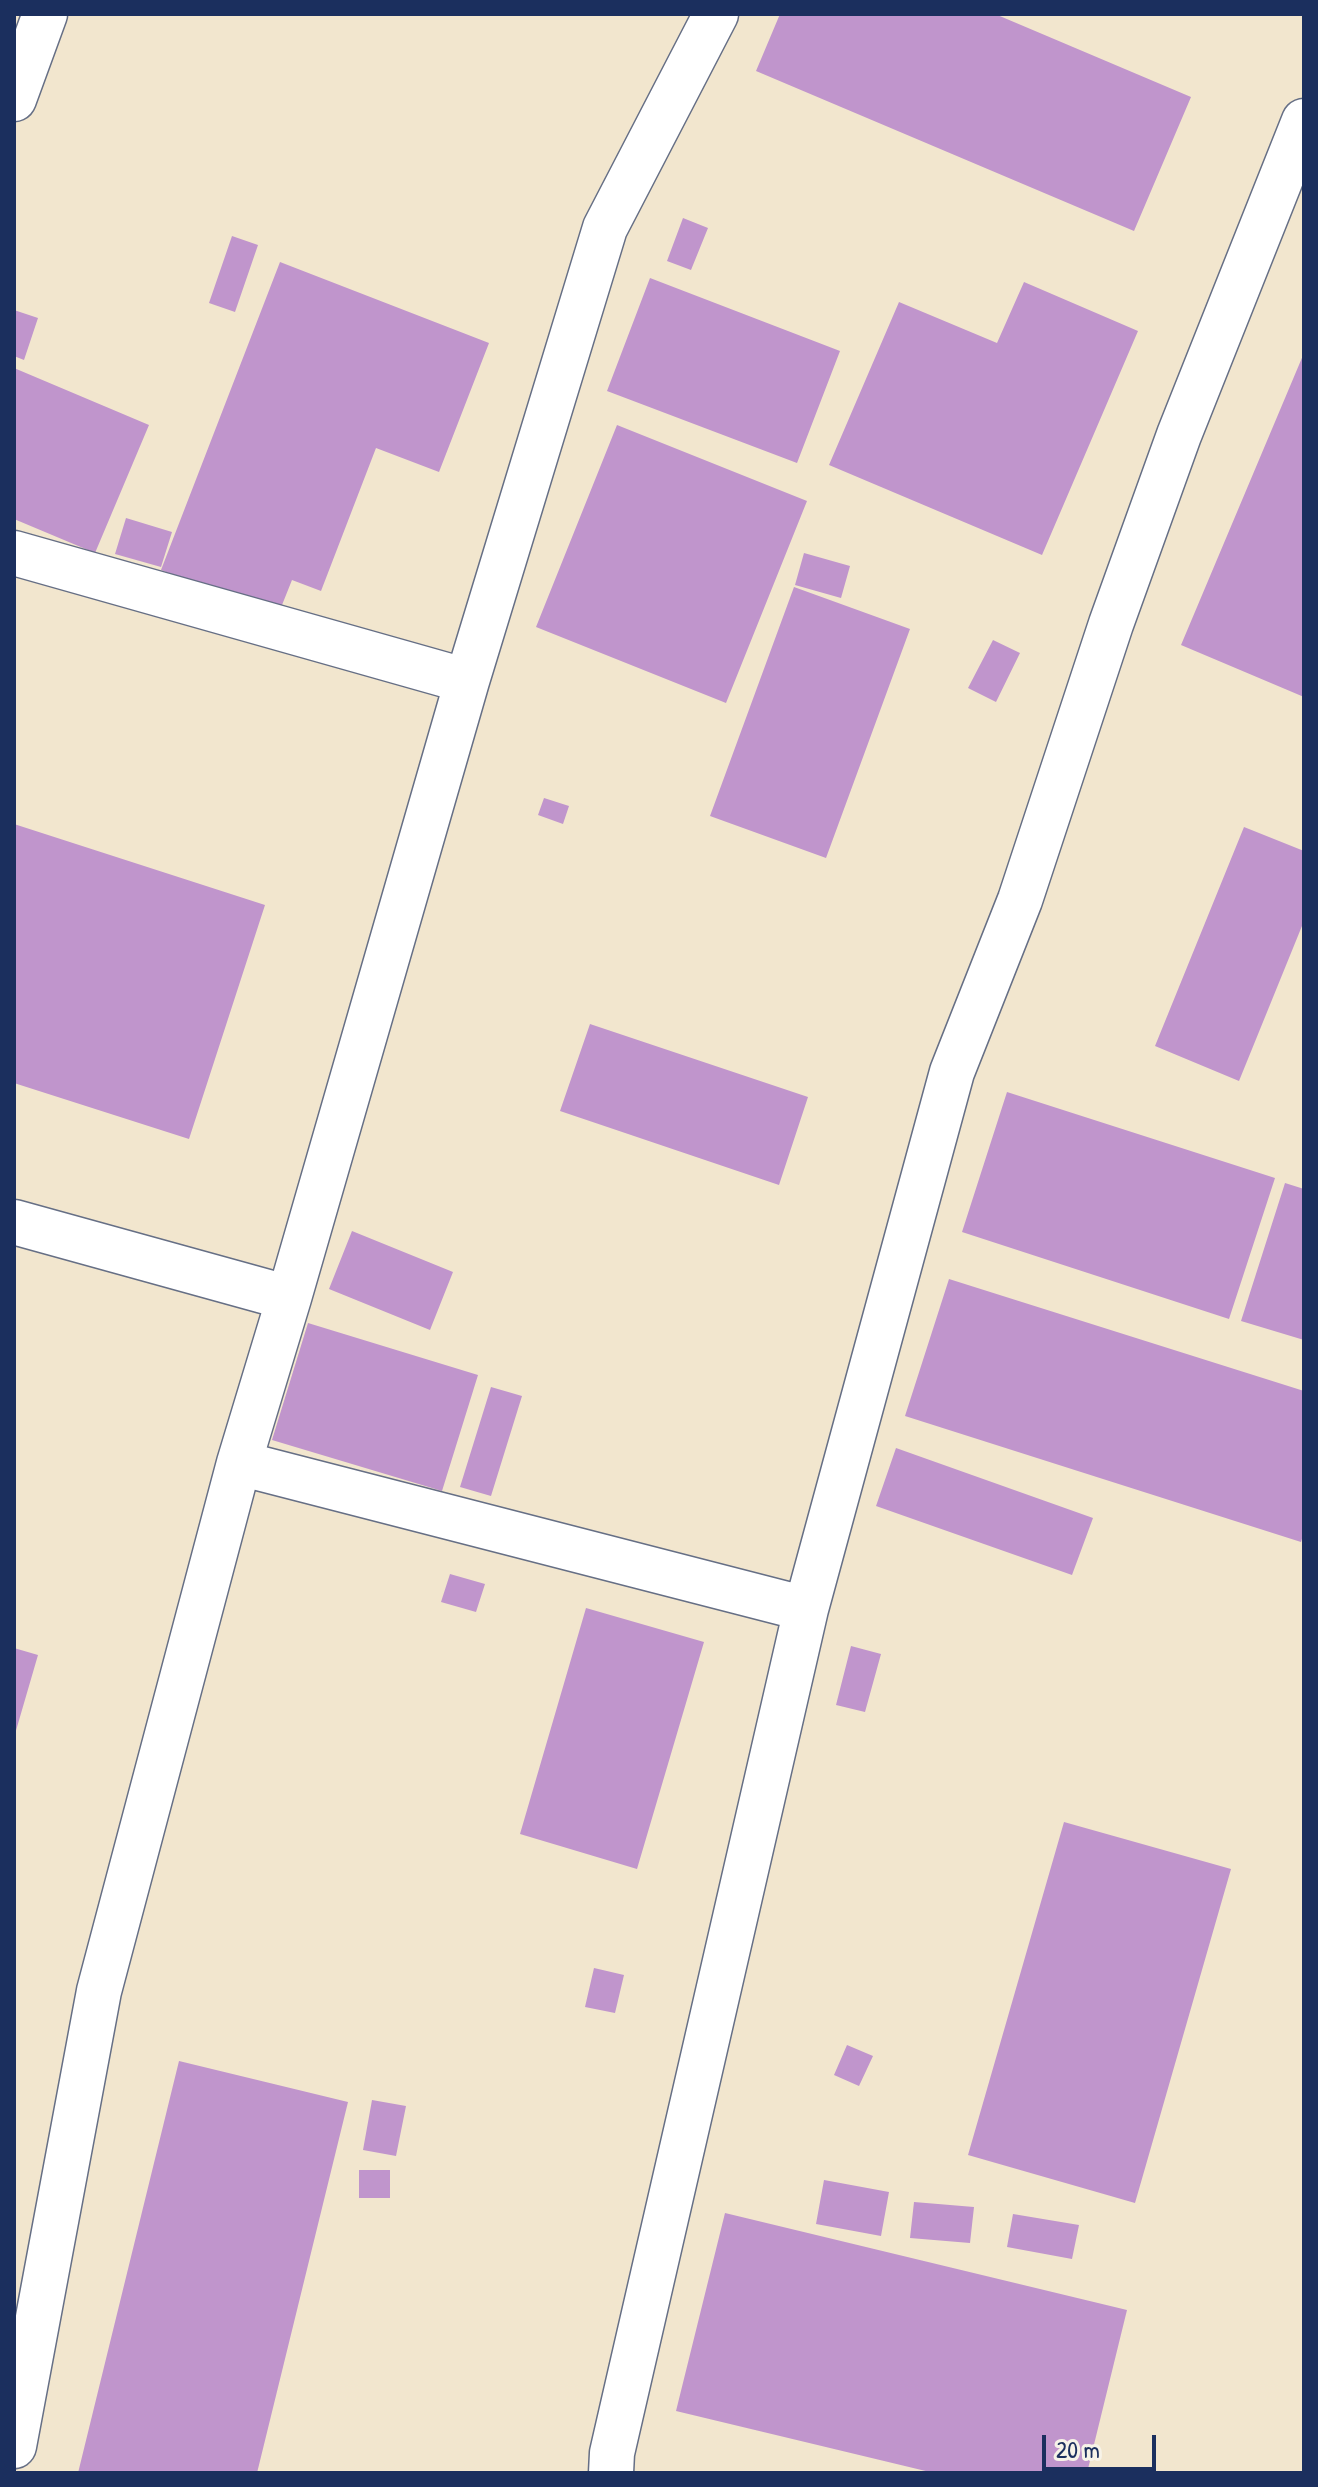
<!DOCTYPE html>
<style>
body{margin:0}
#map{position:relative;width:1318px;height:2487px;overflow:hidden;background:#f2e6ce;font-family:"Patrick Hand",sans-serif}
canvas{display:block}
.frame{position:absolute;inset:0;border:16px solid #1b2f5e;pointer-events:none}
.scale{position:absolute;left:1042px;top:2435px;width:114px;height:36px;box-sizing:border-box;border:4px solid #1b2f5e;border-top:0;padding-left:10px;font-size:24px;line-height:28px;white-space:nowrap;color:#1b2f5e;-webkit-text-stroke:6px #f7f3e8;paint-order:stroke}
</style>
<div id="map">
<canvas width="1318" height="2487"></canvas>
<div class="frame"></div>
<div class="scale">20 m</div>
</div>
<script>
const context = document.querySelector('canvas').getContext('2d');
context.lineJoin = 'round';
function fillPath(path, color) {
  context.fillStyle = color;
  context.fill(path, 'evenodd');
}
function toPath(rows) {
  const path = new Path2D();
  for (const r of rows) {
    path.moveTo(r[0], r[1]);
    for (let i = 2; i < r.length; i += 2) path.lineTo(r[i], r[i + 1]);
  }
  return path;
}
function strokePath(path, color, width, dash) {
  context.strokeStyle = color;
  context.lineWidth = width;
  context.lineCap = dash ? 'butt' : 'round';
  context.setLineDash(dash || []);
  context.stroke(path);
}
fillPath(toPath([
 [780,14,995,14,1191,97,1134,231,756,71],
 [683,218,708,228,691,270,667,261],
 [232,236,258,245,235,312,209,303],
 [280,262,489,343,439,472,376,448,321,591,292,580,278,615,161,570],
 [650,278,840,351,797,463,607,391],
 [1024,282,1138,331,1042,555,829,465,899,302,997,343],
 [14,310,38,318,24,360,14,356],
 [1304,353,1304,697,1181,645],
 [14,368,149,425,95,553,14,519],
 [617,425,807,501,726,703,536,627],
 [126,518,172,532,161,567,115,554],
 [804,553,850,566,841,598,795,585],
 [794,587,910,629,826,858,710,816],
 [993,640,1020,653,996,702,968,688],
 [544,798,569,806,563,824,538,815],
 [14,824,265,905,189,1139,14,1083],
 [1244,827,1304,851,1304,921,1239,1081,1155,1046],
 [590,1024,808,1097,779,1185,560,1111],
 [1007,1092,1275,1178,1229,1319,962,1232],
 [1285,1183,1304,1189,1304,1340,1241,1321],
 [352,1231,453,1272,430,1330,329,1289],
 [949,1279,1304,1391,1304,1532,1301,1542,905,1416],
 [308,1323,478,1375,442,1491,272,1440],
 [491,1387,522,1396,491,1496,460,1487],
 [896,1448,1093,1518,1072,1575,876,1506],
 [450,1574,485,1584,476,1612,441,1602],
 [586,1608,704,1642,637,1869,520,1834],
 [851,1646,881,1654,865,1712,836,1705],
 [14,1648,38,1655,15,1734,14,1734],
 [1064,1822,1231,1869,1135,2203,968,2155],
 [594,1968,624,1975,615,2013,585,2007],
 [847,2045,873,2056,859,2086,834,2075],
 [179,2061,348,2102,257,2473,78,2473],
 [372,2100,406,2106,396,2156,363,2150],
 [359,2170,390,2170,390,2198,359,2198],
 [824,2180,889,2192,881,2236,816,2224],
 [914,2202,974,2207,970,2243,910,2238],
 [725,2213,1127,2310,1087,2473,934,2473,676,2411],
 [1013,2214,1079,2225,1072,2259,1007,2247]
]), '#c095cc');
const minor = toPath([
 [14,99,45,14],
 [14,553,467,681],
 [14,1222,289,1298],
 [239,1463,806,1609],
 [14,2446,99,1991,239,1463,289,1298,467,681,605,228,716,14],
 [611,2473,612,2453,806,1609,952,1072,1020,900,1111,624,1179,435,1304,121]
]);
strokePath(minor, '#666f85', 47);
strokePath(minor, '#fff', 44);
</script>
